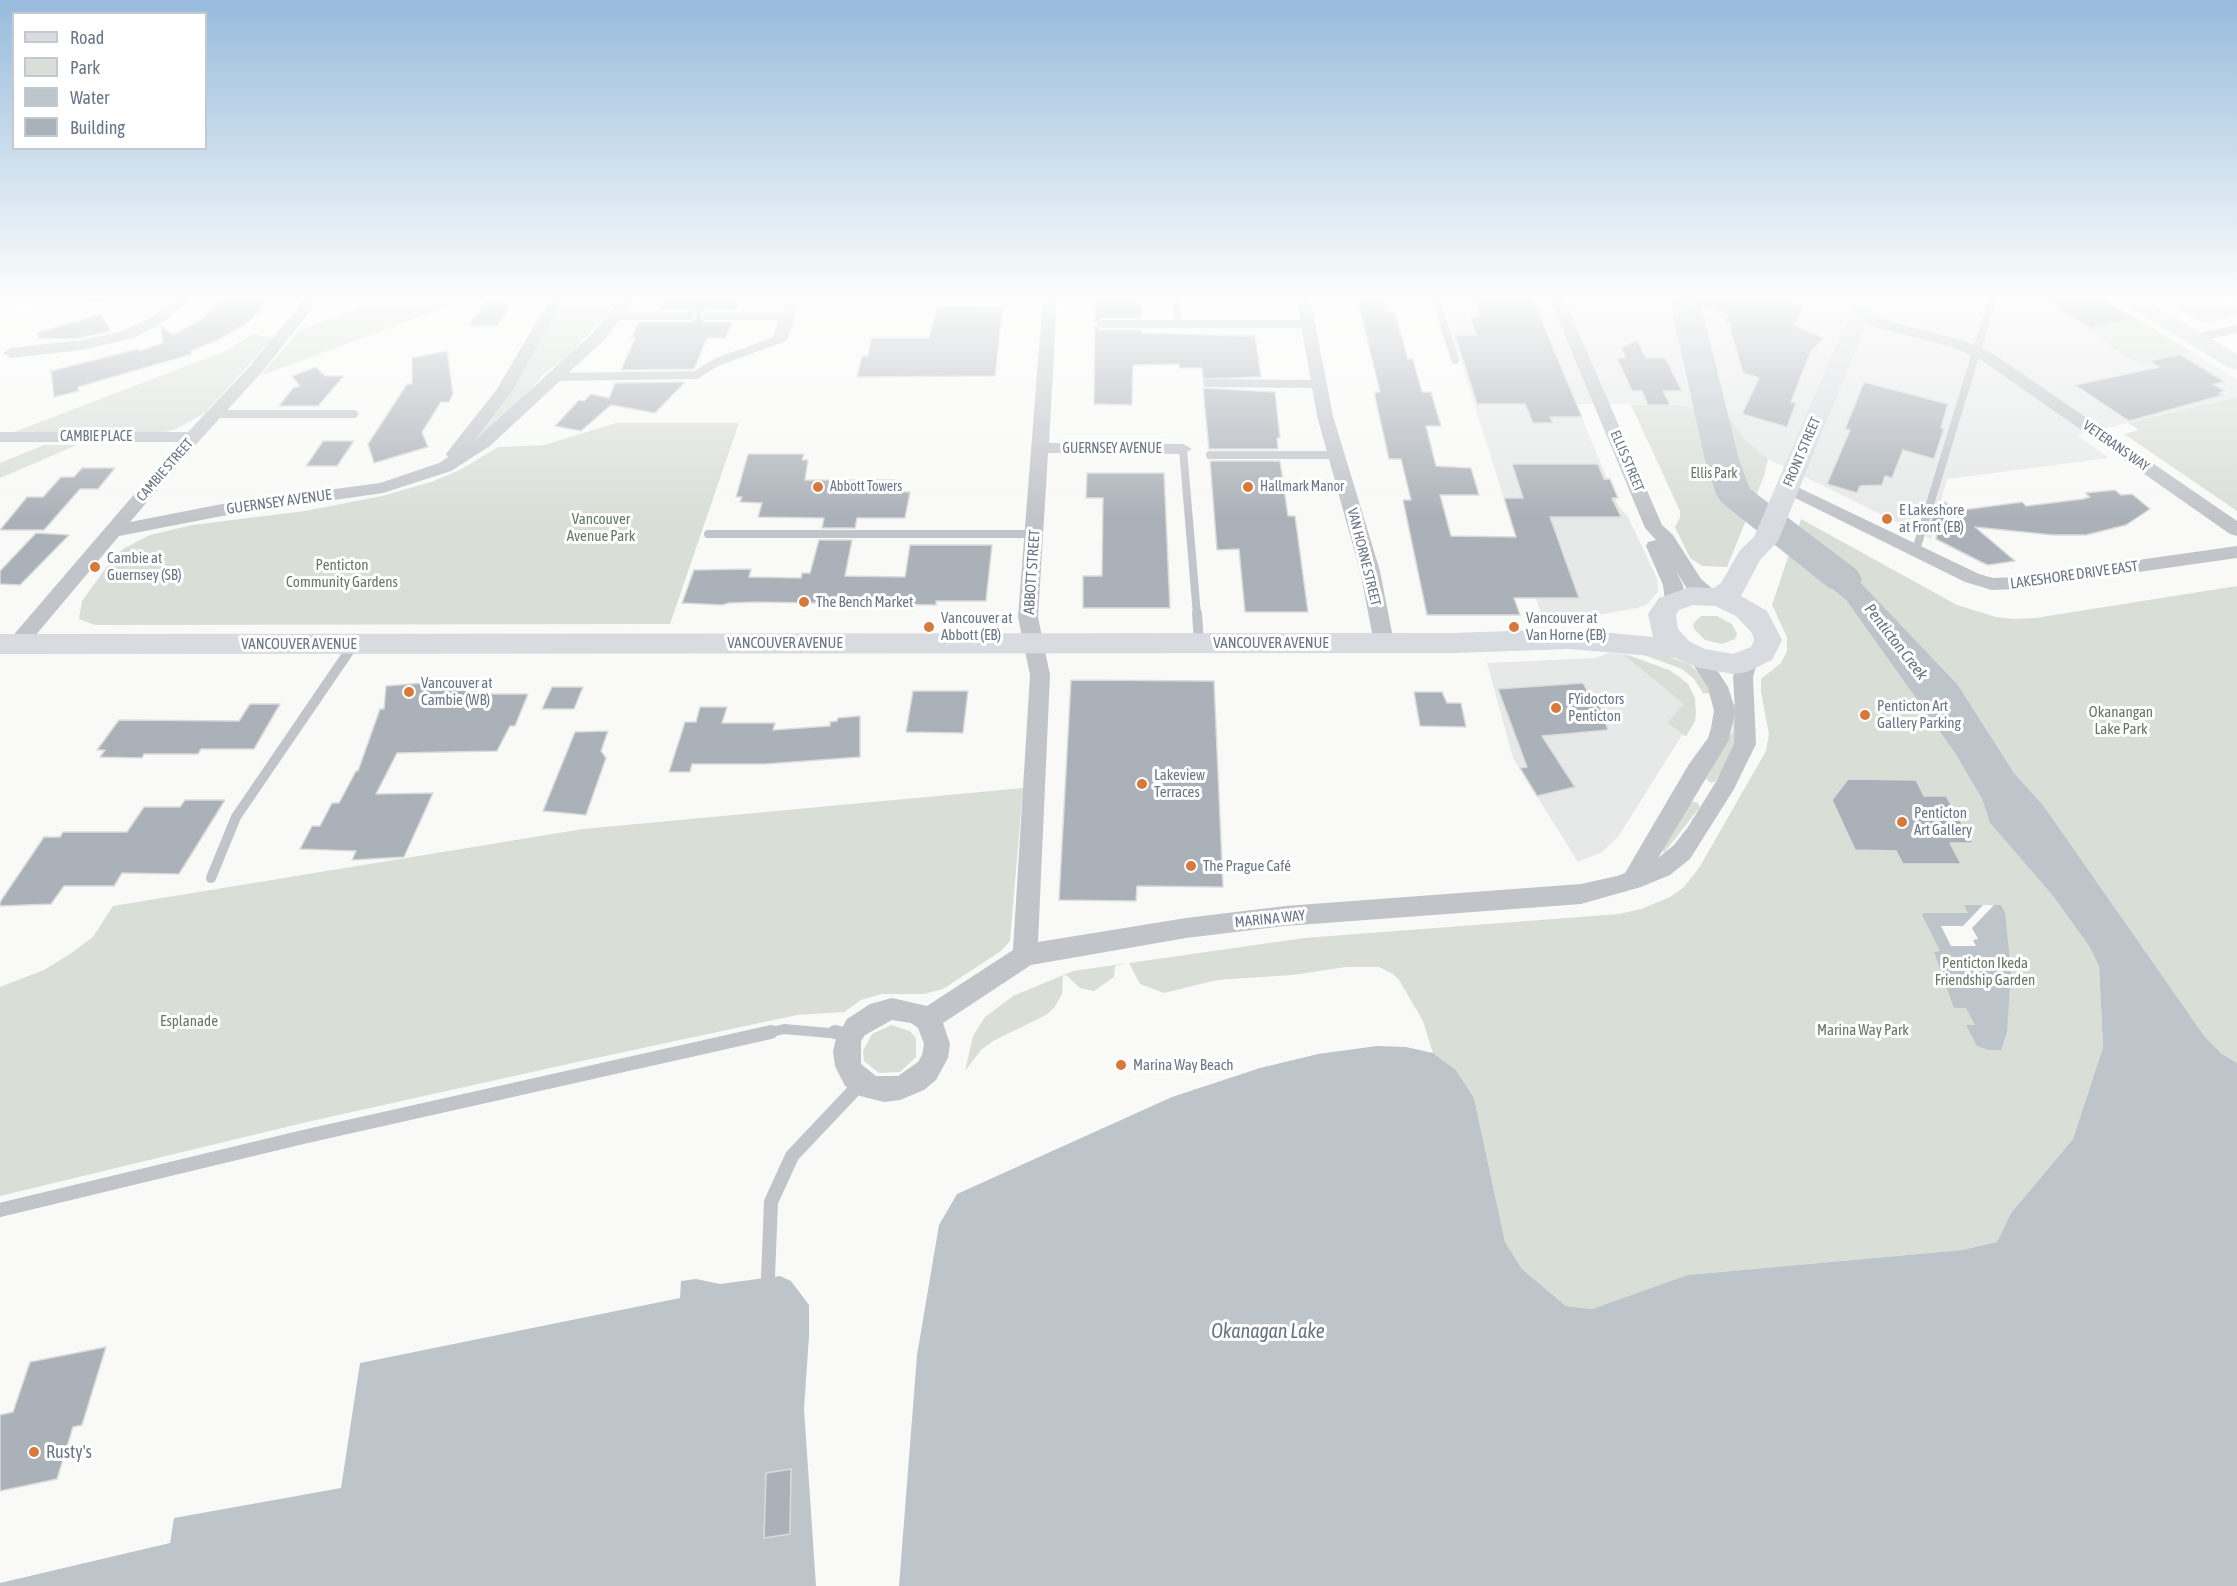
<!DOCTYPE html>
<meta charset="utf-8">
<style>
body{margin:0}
#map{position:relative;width:2237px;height:1586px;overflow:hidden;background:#f9faf8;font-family:"Asap Condensed",sans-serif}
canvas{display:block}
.legend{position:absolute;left:12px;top:12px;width:195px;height:138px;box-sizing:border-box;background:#fff;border:2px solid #c4c8cf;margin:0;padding:8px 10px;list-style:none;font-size:18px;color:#6b7686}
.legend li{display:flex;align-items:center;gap:12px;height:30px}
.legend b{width:30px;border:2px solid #c4c8cf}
</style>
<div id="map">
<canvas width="2237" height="1586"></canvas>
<ul class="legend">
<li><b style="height:8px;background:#d8dbdf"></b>Road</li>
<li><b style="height:16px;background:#d9ded7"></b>Park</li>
<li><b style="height:16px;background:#bdc5cb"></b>Water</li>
<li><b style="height:16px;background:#abb1b8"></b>Building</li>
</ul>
</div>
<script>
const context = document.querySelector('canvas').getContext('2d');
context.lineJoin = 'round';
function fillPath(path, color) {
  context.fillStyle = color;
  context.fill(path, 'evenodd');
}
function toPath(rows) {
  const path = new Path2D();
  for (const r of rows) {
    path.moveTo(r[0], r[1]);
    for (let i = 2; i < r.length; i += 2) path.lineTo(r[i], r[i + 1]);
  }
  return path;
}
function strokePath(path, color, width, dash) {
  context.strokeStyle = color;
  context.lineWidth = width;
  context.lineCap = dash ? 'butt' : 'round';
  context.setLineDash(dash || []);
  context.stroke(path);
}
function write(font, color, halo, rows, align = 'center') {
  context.font = font + ' "Asap Condensed",sans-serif';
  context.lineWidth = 6;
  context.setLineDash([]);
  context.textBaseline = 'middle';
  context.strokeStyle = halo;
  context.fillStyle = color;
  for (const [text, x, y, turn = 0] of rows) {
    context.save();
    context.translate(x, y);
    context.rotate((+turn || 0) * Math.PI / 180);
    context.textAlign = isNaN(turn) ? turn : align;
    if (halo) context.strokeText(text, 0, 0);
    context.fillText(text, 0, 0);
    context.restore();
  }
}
fillPath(toPath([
 [1440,297,2101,297,2237,379,2237,397,2077,435,2109,458,1947,479,1931,539,1768,459,1747,442,1729,417,1679,405,1576,404,1619,507,1628,517,1657,578,1658,592,1646,605,1637,608,1581,618,1543,621],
 [1609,653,1629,655,1669,670,1682,678,1695,698,1695,721,1686,736,1682,735,1618,837,1602,852,1578,862,1513,758,1487,663,1595,658]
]), '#e7e9e8');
fillPath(toPath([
 [0,297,178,297,0,306],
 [389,297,473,297,260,376,300,330],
 [564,297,619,297,608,313,567,357,545,373,489,435,476,445,470,442,527,362],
 [2158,297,2217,297,2230,304,2237,302,2237,317,2205,324],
 [2136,318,2192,352,2150,361,2147,365,2130,359,2089,331,2090,328],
 [252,334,273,338,205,413,176,429,162,433,14,432,228,350],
 [2237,397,2237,511,2124,434,2139,430,2128,423],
 [1631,405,1679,405,1729,417,1747,442,1768,459,1764,476,1727,567,1702,566,1690,558,1675,527,1680,517,1680,511],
 [616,423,739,423,670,624,95,625,79,619,82,601,113,558,123,549,150,535,192,525,305,511,382,496,431,482,460,470,498,447,544,445],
 [44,445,77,445,0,478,0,463],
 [1801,519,1957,605,1996,617,2014,619,2035,618,2237,586,2237,1063,2222,1054,2205,1037,2043,805,2014,773,1958,685,1845,566,1797,532],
 [1789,554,1846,600,1955,753,1982,799,1990,823,2053,896,2089,946,2099,966,2103,1047,2073,1139,2011,1213,1997,1242,1962,1250,1689,1275,1592,1309,1566,1306,1522,1269,1505,1242,1474,1098,1456,1070,1433,1053,1423,1021,1399,980,1393,974,1379,967,1346,967,1292,975,1217,980,1164,993,1140,984,1129,963,1115,966,1114,977,1094,991,1080,988,1066,975,1063,976,1062,994,1054,1008,1046,1015,993,1041,981,1050,965,1071,973,1036,985,1017,1013,996,1073,971,1304,938,1619,914,1641,909,1670,897,1684,887,1699,868,1766,751,1769,734,1761,692,1761,679,1781,663,1787,651,1787,637,1772,605],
 [1701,616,1717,616,1732,624,1737,634,1735,639,1722,644,1705,640,1694,629,1693,624],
 [1646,649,1689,664,1697,671,1712,694,1703,693,1694,679,1682,669,1644,655],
 [1623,654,1669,670,1688,684,1695,698,1696,714,1695,721,1686,736,1667,723,1684,704],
 [1733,704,1736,704,1737,738,1731,755,1716,781,1711,783,1706,779,1733,731],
 [1023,788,1010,941,1001,951,943,989,924,994,881,994,861,1000,844,1012,797,1015,577,1062,307,1122,0,1196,0,987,44,970,70,954,93,937,113,906,583,829],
 [1691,801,1698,803,1700,807,1664,853,1662,851,1673,831],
 [891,1025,910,1031,916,1038,916,1057,900,1072,879,1073,864,1061,863,1051,872,1034]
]), '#d9ded7');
fillPath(toPath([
 [1797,532,1845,566,1958,685,2014,773,2043,805,2205,1037,2222,1054,2237,1063,2237,1586,899,1586,917,1355,939,1225,957,1194,1172,1097,1260,1068,1318,1054,1377,1046,1406,1047,1433,1053,1456,1070,1474,1098,1505,1242,1522,1269,1566,1306,1592,1309,1688,1275,1962,1250,1997,1242,2011,1213,2073,1139,2103,1047,2099,966,2089,946,2053,896,1990,823,1982,799,1955,753,1846,600,1789,554],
 [1964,905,2001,905,2005,913,2011,970,2007,1032,2001,1050,1989,1050,1977,1046,1966,1025,1975,1025,1966,1008,1954,1008,1934,952,1940,951,1922,915,1924,913,1968,913],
 [780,1276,791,1281,809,1305,809,1336,804,1409,816,1586,0,1586,0,1583,170,1543,174,1518,341,1488,360,1363,680,1298,681,1281,696,1279,720,1284]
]), '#bdc5cb');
fillPath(toPath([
 [1983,905,1994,905,1972,928,1978,939,1973,940,1976,946,1951,946,1941,926,1963,926]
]), '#f9faf8');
fillPath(toPath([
 [1669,297,1699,297,1739,460,1750,489,1857,570,1862,579,1857,588,1843,592,1829,588,1721,502,1716,494,1705,460,1669,297]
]), '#bdc5cb');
const building = toPath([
 [223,297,271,297,248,323,218,340,190,351,192,354,78,387,79,391,54,397,51,371,138,349,139,351,163,343,161,326,173,335,203,318,223,297],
 [664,297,741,297,736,310,707,310,702,312,701,317,704,322,732,322,726,338,707,338,694,369,621,370,635,338,631,338,639,322,690,322,695,320,696,313,691,310,658,310,664,297],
 [1096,297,1141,297,1141,318,1101,318,1095,322,1096,297],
 [1357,297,1383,297,1387,312,1395,312,1408,359,1413,359,1422,392,1431,392,1441,426,1426,426,1436,466,1471,468,1479,495,1440,495,1451,536,1516,537,1504,498,1523,498,1512,464,1598,464,1604,479,1610,479,1618,498,1612,498,1621,517,1550,517,1579,598,1514,598,1520,615,1427,615,1403,500,1411,500,1401,459,1389,459,1375,397,1375,392,1380,392,1357,297],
 [1472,297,1532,297,1582,417,1550,417,1553,423,1533,423,1525,404,1477,404,1455,335,1476,335,1470,317,1480,317,1472,297],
 [1689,297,1772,297,1806,305,1794,325,1824,338,1811,351,1791,402,1796,403,1787,427,1742,414,1759,378,1743,373,1730,328,1731,324,1724,323,1729,314,1688,303,1689,297],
 [2041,297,2100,297,2135,318,2090,328,2041,297],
 [485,302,512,302,497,326,469,326,485,302],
 [937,306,1003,307,995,376,857,377,862,356,868,356,871,338,929,338,937,306],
 [101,314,111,331,75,339,38,338,37,333,101,314],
 [1095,325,1100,330,1141,330,1141,333,1255,336,1261,377,1203,379,1202,368,1179,368,1179,364,1133,365,1132,405,1094,404,1095,325],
 [1637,340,1646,358,1665,358,1682,391,1663,391,1670,405,1648,405,1642,391,1632,391,1617,358,1626,358,1621,348,1637,340],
 [447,351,453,394,449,402,441,402,422,432,428,447,374,463,368,444,407,384,412,384,412,358,447,351],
 [2180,354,2225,382,2213,384,2225,391,2219,393,2223,395,2129,421,2075,385,2159,367,2150,361,2180,354],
 [316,367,325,376,344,376,318,406,279,406,293,388,300,386,292,376,316,367],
 [685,382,655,413,611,405,581,431,555,426,579,400,584,401,591,394,609,398,615,383,685,382],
 [1864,382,1948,404,1941,428,1944,429,1934,459,1903,450,1892,478,1885,476,1882,485,1860,486,1857,493,1827,484,1850,430,1845,429,1864,382],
 [1203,388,1275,392,1280,438,1277,438,1278,449,1209,449,1203,388],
 [323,441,354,441,337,466,306,466,323,441],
 [748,454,804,454,802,460,808,460,805,480,894,480,892,491,910,492,905,518,857,518,855,528,822,528,824,518,758,517,762,503,740,502,742,497,736,497,748,454],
 [1210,461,1280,461,1288,516,1295,516,1308,612,1245,612,1239,549,1217,550,1210,461],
 [82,468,115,468,98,489,80,489,44,530,0,530,27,497,43,497,61,477,74,477,82,468],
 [1087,473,1164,473,1170,608,1083,608,1083,576,1102,576,1103,498,1086,498,1087,473],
 [2115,490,2121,495,2132,494,2150,509,2126,525,2086,535,2053,535,1975,527,2015,561,1988,565,1981,562,1936,539,1939,523,1931,522,1934,514,1942,513,1945,502,1955,511,2022,502,2026,506,2083,499,2090,497,2085,493,2115,490],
 [36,533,69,535,20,585,0,584,0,571,36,533],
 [819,540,852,540,845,576,905,577,910,545,992,545,986,601,936,601,936,605,756,602,729,603,722,605,682,603,694,570,751,569,749,577,801,578,802,573,810,573,819,540],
 [1071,680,1214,681,1223,887,1137,886,1136,901,1059,900,1071,680],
 [423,683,421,689,478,688,476,694,528,694,515,726,510,726,497,751,397,753,376,794,433,793,404,857,352,860,356,851,300,849,312,826,320,826,332,803,339,803,356,771,358,771,380,709,384,709,386,686,423,683],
 [1583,683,1589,694,1597,699,1608,730,1542,736,1575,787,1537,796,1520,768,1527,767,1498,689,1583,683],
 [552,687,583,687,574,709,542,709,552,687],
 [913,691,968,691,963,733,906,732,913,691],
 [1414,692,1442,692,1447,703,1461,703,1466,727,1420,726,1414,692],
 [250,704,280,704,254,749,201,749,198,754,144,754,142,758,100,757,105,750,97,750,119,720,239,721,250,704],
 [700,707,727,707,722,723,775,723,773,730,830,726,830,722,837,721,838,718,860,716,860,757,765,764,692,764,690,772,669,772,685,722,696,722,700,707],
 [608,731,601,751,606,758,586,815,543,811,575,732,608,731],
 [1848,779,1916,780,1924,796,1946,796,1973,843,1950,843,1961,864,1903,864,1896,851,1855,850,1832,800,1848,779],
 [185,800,225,800,179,874,122,873,114,886,64,886,51,904,0,906,0,902,44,837,60,837,63,832,127,832,144,807,180,807,185,800],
 [106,1347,82,1425,73,1427,57,1479,0,1491,0,1415,13,1412,30,1362,106,1347],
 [791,1469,790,1534,764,1538,766,1473,791,1469]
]);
fillPath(building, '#abb1b8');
strokePath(building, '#dbdcda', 1.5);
strokePath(toPath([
 [1176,297,1178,324],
 [1435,297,1455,360],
 [617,316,690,316],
 [707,316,788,316],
 [1101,324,1309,324],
 [2196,338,2237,329],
 [555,377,696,375,717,362,780,339],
 [1207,383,1319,384],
 [214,414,354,414],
 [1183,449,1197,615],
 [1210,455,1336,455],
 [708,534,1034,534],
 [1916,550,1993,297]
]), '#c1c4c9', 8);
strokePath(toPath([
 [1197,613,1199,643],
 [211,878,236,817,354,644],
 [764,1034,784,1029,841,1034]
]), '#c1c4c9', 10);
strokePath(toPath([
 [835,1032,851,1036],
 [0,1210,303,1137,771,1032],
 [768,1277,771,1202,792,1156,861,1083]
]), '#c1c4c9', 14);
fillPath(toPath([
 [176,297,192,297,165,321,134,338,82,350,11,358,3,353,11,348,82,340,123,331,155,315,176,297],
 [306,297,321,297,262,372,199,441,130,522,222,504,380,483,439,463,448,457,446,454,449,450,497,389,551,297,565,297,512,391,474,441,594,332,622,297,637,297,606,338,490,446,451,471,383,493,222,516,119,536,24,649,10,649,7,644,10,639,179,442,0,442,0,432,188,432,250,366,306,297],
 [787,297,801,297,788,339,780,344,772,339,787,297],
 [1043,297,1057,297,1049,443,1183,444,1192,449,1183,454,1048,453,1038,617,1050,675,1038,942,1186,918,1285,906,1581,884,1617,876,1625,873,1689,764,1708,738,1711,728,1714,711,1708,688,1689,658,1692,653,1706,653,1728,687,1735,709,1733,677,1737,662,1740,657,1747,655,1754,657,1757,662,1753,677,1756,744,1734,789,1690,859,1670,875,1641,887,1581,904,1285,926,1186,938,1031,965,943,1023,950,1044,948,1058,936,1080,924,1090,900,1100,884,1102,860,1096,845,1086,835,1066,833,1052,836,1038,847,1019,870,1004,892,998,927,1006,1013,950,1030,675,1018,617,1043,297],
 [1735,713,1734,744,1717,780,1688,827,1674,845,1658,858,1729,740,1735,713],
 [892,1020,911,1023,918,1028,924,1044,922,1055,918,1062,898,1076,876,1076,861,1064,861,1041,865,1035,892,1020],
 [1296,297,1310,297,1333,416,1380,571,1394,643,1391,648,1384,650,1377,648,1374,643,1360,571,1317,416,1296,297],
 [1549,297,1563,297,1662,525,1673,535,1701,579,1715,591,1718,596,1715,601,1701,601,1687,589,1675,569,1683,585,1685,600,1682,605,1675,607,1668,605,1665,600,1663,585,1646,546,1648,542,1656,540,1645,528,1549,297],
 [1858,313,1964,341,1992,353,2237,521,2237,536,2230,534,1980,359,1952,347,1853,321,1850,318,1853,315,1858,313],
 [1787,482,1979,574,1993,578,2019,577,2237,546,2237,558,2019,589,1992,590,1965,582,1781,491,1778,487,1787,482]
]), '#c1c4c9');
fillPath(toPath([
 [1857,297,1877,297,1778,541,1760,560,1741,596,1767,611,1782,640,1772,660,1747,672,1733,674,1699,668,1675,658,1569,649,1453,653,0,654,0,634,1453,633,1569,629,1653,637,1648,614,1659,598,1690,587,1714,588,1721,583,1740,550,1754,537,1857,297],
 [1693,605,1715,606,1736,616,1752,633,1754,640,1751,647,1733,654,1705,649,1690,642,1678,629,1676,615,1679,610,1693,605],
 [2116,297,2140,297,2237,354,2237,370,2229,368,2119,301,2116,297]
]), '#d8dbdf');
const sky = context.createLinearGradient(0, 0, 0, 519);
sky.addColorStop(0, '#97bbdc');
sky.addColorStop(0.57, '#fcfdfc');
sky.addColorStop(1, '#fcfdfc00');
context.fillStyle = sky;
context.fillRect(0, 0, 2237, 519);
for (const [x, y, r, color] of [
 [818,487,6,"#d5793c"],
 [1248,487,6,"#d5793c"],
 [1887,519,6,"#d5793c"],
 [95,567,6,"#d5793c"],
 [804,602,6,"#d5793c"],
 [929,627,6,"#d5793c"],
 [1514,627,6,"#d5793c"],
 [409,692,6,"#d5793c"],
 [1556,708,6,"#d5793c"],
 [1865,715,6,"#d5793c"],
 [1142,784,6,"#d5793c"],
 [1902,822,6,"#d5793c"],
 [1191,866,6,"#d5793c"],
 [1121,1065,6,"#d5793c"],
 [34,1452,6,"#d5793c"]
]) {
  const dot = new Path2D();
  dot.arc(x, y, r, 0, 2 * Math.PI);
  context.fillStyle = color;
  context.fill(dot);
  strokePath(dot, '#fff', 2);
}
write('14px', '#6b7686', '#fff', [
 ["CAMBIE PLACE",96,437],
 ["VETERANS WAY",2116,446,35],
 ["GUERNSEY AVENUE",1112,449],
 ["FRONT STREET",1802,452,-67],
 ["ELLIS STREET",1627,461,67],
 ["CAMBIE STREET",165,470,-49],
 ["VAN HORNE STREET",1364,557,76]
]);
write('14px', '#667966', '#fff', [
 ["Ellis Park",1714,474]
]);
write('14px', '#6b7686', '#fff', [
 ["Abbott Towers",830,487],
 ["Hallmark Manor",1260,487]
], 'left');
write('15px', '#6b7686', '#fff', [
 ["GUERNSEY AVENUE",279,502,-8],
 ["ABBOTT STREET",1032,572,-86],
 ["LAKESHORE DRIVE EAST",2074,575,-8],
 ["VANCOUVER AVENUE",785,643],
 ["VANCOUVER AVENUE",1271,643],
 ["VANCOUVER AVENUE",299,644],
 ["MARINA WAY",1270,919,-6]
]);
write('15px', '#6b7686', '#fff', [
 ["E Lakeshore",1899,510],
 ["at Front (EB)",1899,527],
 ["Cambie at",107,558],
 ["Guernsey (SB)",107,575],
 ["The Bench Market",816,602],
 ["Vancouver at",941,618],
 ["Abbott (EB)",941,635],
 ["Vancouver at",1526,618],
 ["Van Horne (EB)",1526,635],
 ["Vancouver at",421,683],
 ["Cambie (WB)",421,700],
 ["FYidoctors",1568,699],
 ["Penticton",1568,716],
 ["Penticton Art",1877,706],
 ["Gallery Parking",1877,723],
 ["Lakeview",1154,775],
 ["Terraces",1154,792],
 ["Penticton",1914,813],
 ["Art Gallery",1914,830],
 ["The Prague Café",1203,866],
 ["Marina Way Beach",1133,1065]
], 'left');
write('15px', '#667966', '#fff', [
 ["Vancouver",601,519],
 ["Avenue Park",601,536],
 ["Penticton",342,565],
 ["Community Gardens",342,582],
 ["Okanangan",2121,712],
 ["Lake Park",2121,729],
 ["Penticton Ikeda",1985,963],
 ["Friendship Garden",1985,980],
 ["Esplanade",189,1021],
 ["Marina Way Park",1863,1030]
]);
write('italic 16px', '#677681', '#fff', [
 ["Penticton Creek",1896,642,52]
]);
write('18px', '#6b7686', '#fff', [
 ["Rusty's",46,1452]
], 'left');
write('italic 20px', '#677681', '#fff', [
 ["Okanagan Lake",1268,1332]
]);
</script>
